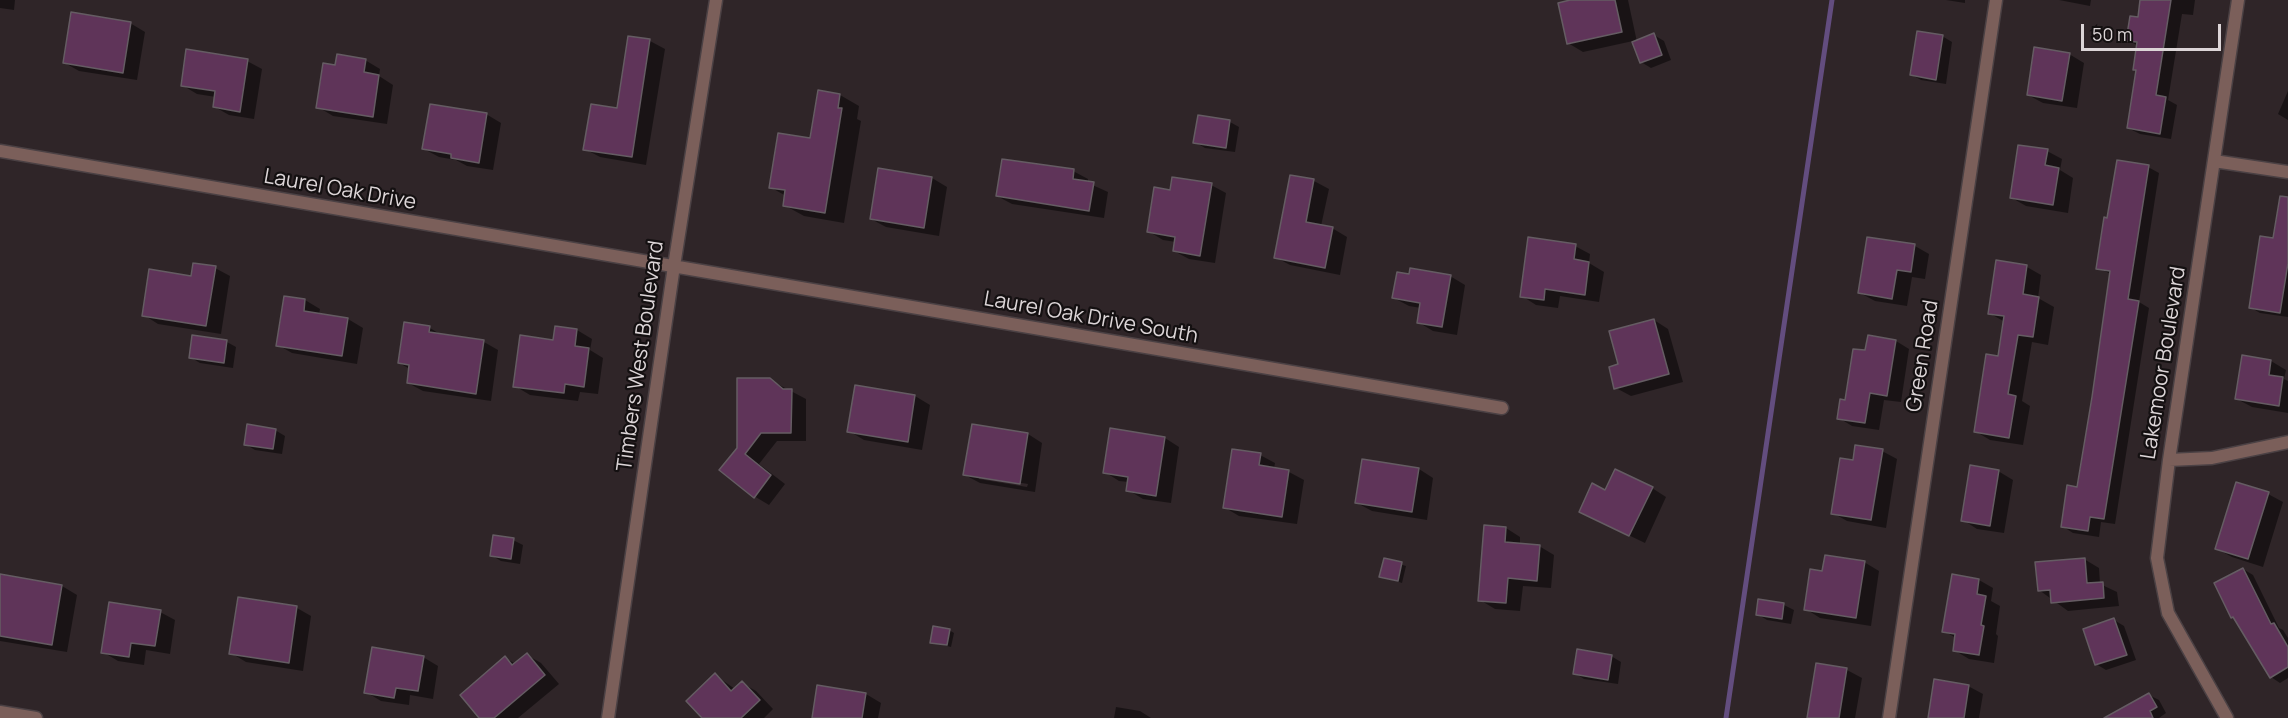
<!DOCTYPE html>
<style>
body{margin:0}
#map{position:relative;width:2288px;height:718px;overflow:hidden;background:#2f2528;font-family:Manrope,sans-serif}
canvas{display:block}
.scale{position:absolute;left:2081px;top:24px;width:140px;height:27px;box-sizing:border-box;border:3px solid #dcd5d7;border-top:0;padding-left:8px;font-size:18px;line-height:21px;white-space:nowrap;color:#dcd5d7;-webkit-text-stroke:4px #141011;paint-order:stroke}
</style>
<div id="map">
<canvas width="2288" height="718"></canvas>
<div class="scale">50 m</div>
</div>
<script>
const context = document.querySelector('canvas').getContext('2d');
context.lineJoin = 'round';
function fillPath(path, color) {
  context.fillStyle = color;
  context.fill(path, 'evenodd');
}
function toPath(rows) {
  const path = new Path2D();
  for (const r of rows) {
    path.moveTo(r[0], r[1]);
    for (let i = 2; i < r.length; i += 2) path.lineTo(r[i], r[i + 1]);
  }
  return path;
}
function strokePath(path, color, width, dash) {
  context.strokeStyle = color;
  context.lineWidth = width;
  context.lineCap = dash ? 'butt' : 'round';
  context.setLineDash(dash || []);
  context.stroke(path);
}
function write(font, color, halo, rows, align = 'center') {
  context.font = font + ' Manrope,sans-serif';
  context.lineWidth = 4.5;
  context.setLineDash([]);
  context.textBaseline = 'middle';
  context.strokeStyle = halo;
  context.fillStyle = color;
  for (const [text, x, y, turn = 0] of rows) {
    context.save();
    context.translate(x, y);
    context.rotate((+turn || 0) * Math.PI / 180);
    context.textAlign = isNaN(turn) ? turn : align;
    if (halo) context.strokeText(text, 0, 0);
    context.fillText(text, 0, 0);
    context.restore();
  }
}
fillPath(toPath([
 [0,0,15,0,14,10,0,8],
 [1576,0,1628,0,1637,42,1654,35,1664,41,1671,60,1651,68,1641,62,1633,41,1583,52,1568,43],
 [1946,0,1965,0,1965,3],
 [2059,0,2091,0,2090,6],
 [2142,0,2195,0,2193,15,2182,14,2168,100,2177,105,2171,139,2140,134,2128,128,2137,70,2138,46,2128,40,2139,19],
 [130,23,145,32,137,80,79,71,65,63],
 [1942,36,1952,42,1946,84,1921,80,1912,75],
 [630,37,650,41,665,49,646,165,600,157,585,149,618,110],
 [2069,54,2084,63,2077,108,2043,103,2028,95],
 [365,60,380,69,379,76,393,85,387,124,333,116,318,107,336,67],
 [247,61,262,69,254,119,229,115,215,107,216,97,197,94,182,85],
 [2288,91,2288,120,2278,114],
 [840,95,859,106,857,119,861,121,844,223,804,216,784,205,786,196,770,187,811,140],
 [486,114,501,123,493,170,467,166,456,160,439,157,424,149],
 [1230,122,1239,127,1235,152,1205,148,1195,142],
 [2047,151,2062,159,2060,170,2073,178,2068,213,2026,206,2012,198],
 [2148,167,2159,173,2139,302,2149,308,2115,524,2101,522,2099,537,2073,533,2062,526,2079,488,2111,274,2098,268],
 [879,170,932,178,947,187,939,236,886,227,871,219],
 [1073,171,1088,179,1088,183,1108,192,1104,218,1012,204,997,196],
 [1291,176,1314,181,1329,189,1321,226,1332,228,1347,237,1340,275,1290,265,1275,257],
 [1211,185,1226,193,1215,263,1189,259,1174,251,1176,242,1163,240,1148,231,1171,192],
 [2288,220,2288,317,2260,313,2250,307,2274,240],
 [1575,246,1590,254,1589,263,1604,272,1599,302,1560,296,1558,308,1536,305,1522,296],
 [1915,246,1929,254,1925,279,1912,277,1907,306,1875,301,1860,293],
 [2027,267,2041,275,2038,298,2054,307,2048,345,2032,342,2022,401,2030,406,2023,445,1990,440,1975,431,1999,357,2005,322,1989,313],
 [215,268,230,276,221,334,158,324,144,315,192,277],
 [1411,276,1450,276,1465,285,1457,335,1433,331,1418,322,1421,308,1409,306,1394,298],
 [285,297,305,300,320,309,319,315,348,319,363,328,357,364,292,353,278,345],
 [1654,320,1668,329,1683,382,1631,396,1616,388,1620,365],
 [430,328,443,336,484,342,498,350,491,401,423,391,408,383,410,369,399,363],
 [577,330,592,339,590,350,603,358,598,394,580,392,578,401,530,395,515,386,554,341],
 [1896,341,1909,349,1901,402,1884,400,1879,430,1852,426,1839,418,1866,352],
 [227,342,236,347,233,368,200,363,190,357],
 [2244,357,2271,361,2286,370,2284,379,2288,381,2288,413,2252,407,2237,399],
 [770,380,806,399,806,441,777,441,759,464,785,484,769,505,754,496,738,449],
 [856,386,915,396,930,405,922,450,864,440,849,431],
 [275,430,285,436,282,454,255,450,245,444],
 [1028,434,1042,443,1035,492,980,483,965,475],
 [979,476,1028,484,1027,487,979,479],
 [1165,438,1179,447,1171,503,1143,499,1128,490,1129,482,1119,481,1105,472],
 [1882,451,1897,459,1886,528,1847,521,1833,513,1854,462],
 [1260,455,1275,463,1274,469,1289,472,1304,480,1297,524,1239,516,1224,507],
 [1419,469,1433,478,1427,520,1372,511,1357,503],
 [1998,471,2013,480,2004,533,1977,529,1963,520],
 [1652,488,1666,497,1645,543,1595,519,1606,492],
 [2268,494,2283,502,2263,567,2232,557,2217,549],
 [1506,528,1520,537,1520,545,1539,546,1554,555,1551,588,1523,586,1520,611,1495,609,1480,600],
 [513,540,523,545,520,564,501,561,491,555],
 [2084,559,2099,568,2100,584,2117,592,2119,606,2068,611,2039,590],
 [1385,560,1406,566,1402,583,1381,576],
 [1864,562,1879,571,1871,626,1820,618,1806,609,1823,573],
 [2243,569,2253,575,2279,628,2283,630,2288,638,2288,678,2280,683,2271,677],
 [0,575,62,586,77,595,67,652,0,641],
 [1979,580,1993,588,1991,601,2000,606,1996,634,1998,636,1994,663,1969,659,1954,650,1956,638,1944,631],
 [1784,605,1794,610,1791,624,1767,620,1757,614],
 [297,608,311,616,303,671,246,662,231,653],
 [160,612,175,620,170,654,146,650,144,665,118,661,103,652],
 [2114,620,2124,626,2136,660,2106,670,2096,664],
 [949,630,954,633,951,647,932,642],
 [527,655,541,663,559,684,518,718,481,718,505,658,516,664],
 [1611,656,1621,662,1618,684,1584,679,1575,673],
 [423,657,438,666,433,699,410,695,409,705,381,701,366,692],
 [1817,665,1847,670,1862,678,1855,718,1810,718],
 [715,675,735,689,742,683,756,691,773,709,764,718,704,718],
 [1968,686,1983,694,1979,718,1930,718],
 [818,687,866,694,881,703,878,718,813,718],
 [2149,695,2159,700,2166,713,2159,718,2126,718],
 [1116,707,1140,711,1151,718,1114,718]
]), '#0007');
strokePath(toPath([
 [1726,718,1832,0]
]), '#634d7f', 5);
const building = toPath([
 [1570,0,1615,0,1622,32,1567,44,1558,3,1570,0],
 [2140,0,2171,0,2156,95,2166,97,2160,134,2127,128,2136,70,2133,70,2137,42,2126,41,2130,16,2138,17,2140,0],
 [71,12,131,22,123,73,63,63,71,12],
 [1917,31,1943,35,1936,80,1910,75,1917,31],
 [1654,33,1662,55,1640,63,1632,42,1654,33],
 [628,36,650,39,632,157,583,150,591,104,617,108,628,36],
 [2034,47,2070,53,2062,101,2027,95,2034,47],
 [186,49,248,59,240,112,213,107,215,91,181,86,186,49],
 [337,54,366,59,364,72,379,75,373,117,316,108,323,63,335,65,337,54],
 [818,90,840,94,838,108,842,108,825,213,783,206,785,190,769,188,778,133,810,138,818,90],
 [430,104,487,113,479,163,451,158,451,154,422,149,430,104],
 [1198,115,1230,120,1226,148,1193,143,1198,115],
 [2018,145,2048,149,2045,165,2059,168,2053,205,2010,198,2018,145],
 [1002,159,1074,169,1073,179,1094,182,1089,211,996,196,1002,159],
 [2117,160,2149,165,2128,299,2139,301,2104,519,2090,517,2088,531,2061,527,2067,485,2077,487,2092,397,2110,271,2096,269,2104,217,2107,218,2117,160],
 [878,168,932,177,924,228,870,219,878,168],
 [1290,175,1314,179,1306,222,1333,227,1325,268,1274,258,1290,175],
 [1172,177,1212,183,1200,256,1173,251,1175,237,1147,232,1154,187,1170,190,1172,177],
 [2280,196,2288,197,2288,263,2280,313,2249,308,2260,236,2273,238,2280,196],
 [1528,237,1576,244,1574,259,1589,262,1585,295,1545,289,1544,300,1520,297,1528,237],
 [1867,237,1915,244,1911,272,1897,270,1892,299,1858,293,1867,237],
 [1996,260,2027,265,2023,294,2039,297,2033,337,2018,335,2008,394,2016,396,2009,438,1974,432,1986,354,1998,356,2004,316,1988,314,1996,260],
 [193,263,216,266,206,326,142,316,149,269,191,276,193,263],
 [1410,268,1451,275,1442,327,1417,323,1420,303,1392,298,1397,272,1409,274,1410,268],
 [284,296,305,299,304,311,348,318,342,356,276,346,284,296],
 [1654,319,1669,374,1614,389,1609,367,1618,364,1609,331,1654,319],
 [404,322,430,326,429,332,484,340,476,394,407,383,409,365,398,363,404,322],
 [555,326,577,329,575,346,589,348,584,387,565,384,564,393,513,387,520,335,553,340,555,326],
 [192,335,227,340,224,363,189,358,192,335],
 [1868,335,1896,340,1887,396,1870,393,1865,423,1837,419,1840,399,1845,400,1853,349,1865,350,1868,335],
 [2242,355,2271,360,2269,375,2283,377,2279,406,2235,399,2242,355],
 [737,378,770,378,783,389,792,389,791,433,761,433,745,454,771,475,754,498,719,470,737,448,737,378],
 [855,385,915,395,908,442,847,432,855,385],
 [247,424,276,429,273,449,244,445,247,424],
 [972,424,1028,433,1020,484,963,475,972,424],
 [1110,428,1165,437,1156,496,1126,491,1128,477,1103,473,1110,428],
 [1855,445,1883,449,1871,520,1831,514,1840,458,1853,460,1855,445],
 [1232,449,1261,453,1259,465,1289,470,1282,517,1223,508,1232,449],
 [1362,459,1419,468,1412,512,1355,503,1362,459],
 [1970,465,1999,470,1990,526,1961,521,1970,465],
 [1615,469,1653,487,1629,536,1579,512,1592,483,1605,490,1615,469],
 [2236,482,2269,492,2248,559,2215,549,2236,482],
 [1484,525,1506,527,1505,542,1540,545,1537,581,1508,578,1506,603,1478,601,1484,525],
 [493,535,514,538,511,559,490,556,493,535],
 [1825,555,1865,561,1856,618,1804,610,1810,569,1822,571,1825,555],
 [1384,558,1402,562,1398,581,1379,577,1384,558],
 [2085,558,2087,583,2103,582,2104,598,2051,603,2050,590,2038,591,2035,562,2085,558],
 [2243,568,2271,624,2274,623,2288,647,2288,667,2270,678,2233,617,2231,618,2214,583,2243,568],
 [0,574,62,585,52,645,0,636,0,574],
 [1952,574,1979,579,1977,594,1986,596,1981,625,1984,626,1979,655,1953,651,1955,634,1942,632,1952,574],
 [238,597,297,606,289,663,229,654,238,597],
 [1758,599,1784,603,1782,619,1756,615,1758,599],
 [109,602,161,610,155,646,131,643,129,657,101,653,109,602],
 [2114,618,2127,655,2095,665,2083,629,2114,618],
 [933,626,950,629,947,645,930,643,933,626],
 [372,647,424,656,418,691,396,688,394,698,364,693,372,647],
 [1577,649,1612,655,1608,680,1573,674,1577,649],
 [527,653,545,675,494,718,479,718,460,695,505,656,512,665,527,653],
 [1816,663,1847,668,1839,718,1807,718,1816,663],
 [715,673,731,691,742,681,760,700,741,718,702,718,686,701,715,673],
 [1934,679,1969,685,1964,718,1928,718,1934,679],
 [817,685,866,693,862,718,812,718,817,685],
 [2149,693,2157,707,2150,711,2153,718,2104,718,2149,693]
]);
fillPath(building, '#5f3459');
strokePath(building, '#655c63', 1.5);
const minor = toPath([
 [0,151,1502,408],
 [2214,161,2288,172],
 [2169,460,2212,458,2288,442],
 [0,712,36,718],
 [608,718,674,266,716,0],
 [1889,718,1996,0],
 [2227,718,2168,613,2157,558,2169,460,2238,0]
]);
strokePath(minor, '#4b4144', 15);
strokePath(minor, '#7b5f5a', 12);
write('21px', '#dcd5d7', '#141011', [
 ["Laurel Oak Drive",340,190,10],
 ["Laurel Oak Drive South",1091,318,10],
 ["Timbers West Boulevard",641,356,-82],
 ["Green Road",1923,356,-81],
 ["Lakemoor Boulevard",2164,363,-81]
]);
</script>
